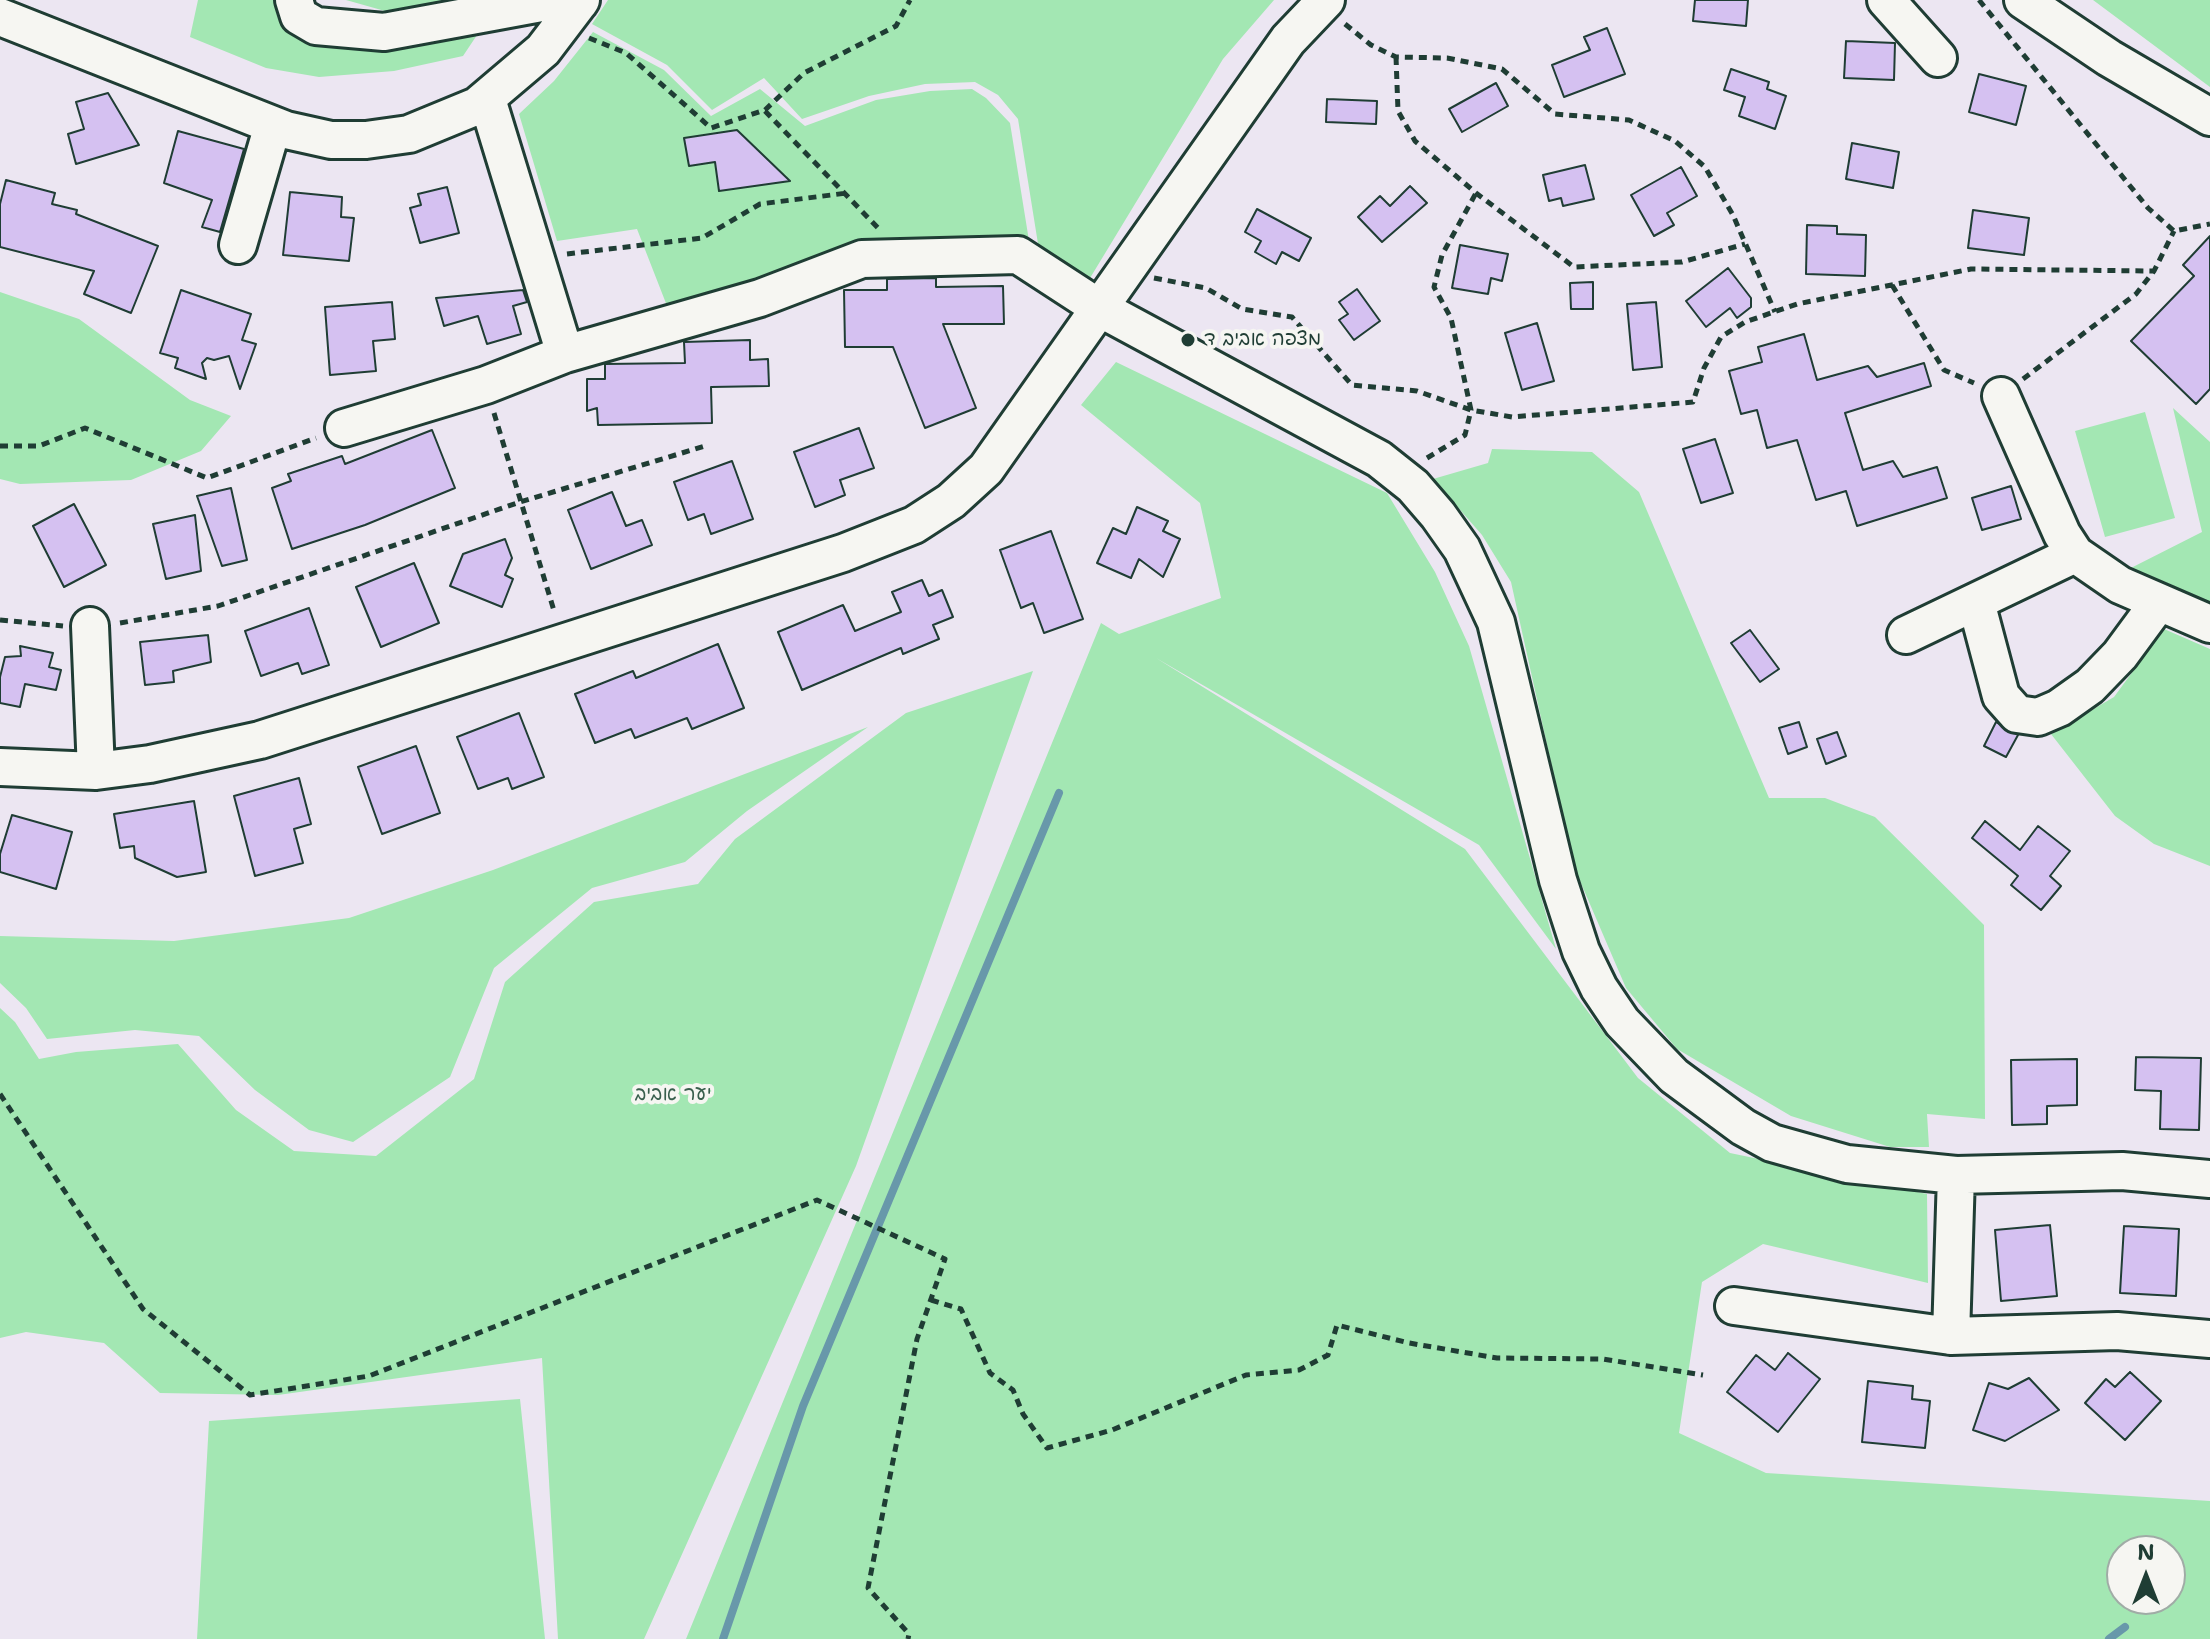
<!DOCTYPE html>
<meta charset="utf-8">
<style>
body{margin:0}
#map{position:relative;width:2210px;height:1639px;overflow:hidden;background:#ece6f2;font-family:"Shantell Sans",sans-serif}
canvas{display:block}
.north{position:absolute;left:2106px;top:1535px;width:80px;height:80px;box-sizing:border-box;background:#f6f6f2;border:2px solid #a0aca6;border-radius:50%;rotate:0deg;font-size:22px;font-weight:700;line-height:32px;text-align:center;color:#1f3d34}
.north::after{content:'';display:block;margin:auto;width:28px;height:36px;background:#1f3d34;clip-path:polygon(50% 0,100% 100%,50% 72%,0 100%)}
</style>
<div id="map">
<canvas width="2210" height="1639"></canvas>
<div class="north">N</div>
</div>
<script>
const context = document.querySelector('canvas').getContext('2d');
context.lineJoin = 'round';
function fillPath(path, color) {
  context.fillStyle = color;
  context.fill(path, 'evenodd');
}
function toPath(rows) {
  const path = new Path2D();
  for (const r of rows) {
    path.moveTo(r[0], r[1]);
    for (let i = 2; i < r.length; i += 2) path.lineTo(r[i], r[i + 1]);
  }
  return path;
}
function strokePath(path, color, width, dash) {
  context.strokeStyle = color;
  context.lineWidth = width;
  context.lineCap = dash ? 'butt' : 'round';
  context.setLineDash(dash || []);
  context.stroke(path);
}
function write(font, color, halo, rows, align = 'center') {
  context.font = font + ' "Shantell Sans","Playpen Sans Hebrew",sans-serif';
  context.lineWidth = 8;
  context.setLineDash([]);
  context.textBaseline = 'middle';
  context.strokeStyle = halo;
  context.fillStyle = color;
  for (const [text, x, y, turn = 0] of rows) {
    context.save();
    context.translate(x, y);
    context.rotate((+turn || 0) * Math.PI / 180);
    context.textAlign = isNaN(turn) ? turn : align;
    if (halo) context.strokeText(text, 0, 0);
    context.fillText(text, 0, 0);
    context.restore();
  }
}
fillPath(toPath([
 [198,0,276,0,280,18,312,40,479,32,463,56,394,71,319,77,266,68,190,37],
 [346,0,464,0,392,13],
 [608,0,1274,0,1223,59,1087,283,1039,250,1018,119,998,95,975,82,925,84,869,96,802,119,764,78,712,110,667,65,592,24],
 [2093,0,2210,0,2210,87],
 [593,32,664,70,711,116,760,89,805,126,876,100,930,91,972,89,986,98,1010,123,1030,247,669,311,637,229,557,241,519,114,554,81],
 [0,292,79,319,190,400,231,416,201,451,131,480,20,484,0,479],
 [1116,362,1387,493,1435,572,1469,646,1556,949,1479,845,1156,658,1465,849,1638,1078,1730,1153,1927,1194,1928,1283,1763,1244,1702,1282,1679,1433,1766,1473,2210,1501,2210,1639,686,1639,1101,623,1119,634,1221,598,1200,503,1081,405],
 [2122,1551,2170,1551,2170,1599,2122,1599],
 [2173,408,2210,442,2210,609,2123,572,2202,532],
 [2145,412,2175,518,2105,537,2075,431],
 [1492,449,1592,452,1639,492,1769,798,1825,798,1875,817,1984,925,1985,1119,1927,1114,1929,1147,1890,1147,1791,1116,1677,1049,1626,988,1574,867,1511,582,1482,535,1433,479,1488,463],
 [2164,629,2210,649,2210,866,2154,844,2115,816,2051,734,2114,697],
 [1033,671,856,1166,644,1639,558,1639,542,1358,278,1395,160,1393,104,1343,26,1332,0,1338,0,1008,15,1022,39,1059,76,1052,178,1044,236,1110,294,1151,376,1156,474,1079,505,982,594,902,698,884,735,839,906,713],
 [868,727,747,811,685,862,592,888,494,968,450,1077,353,1142,309,1130,255,1090,199,1036,135,1030,47,1039,26,1008,0,983,0,936,174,941,349,918,493,870],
 [520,1399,545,1639,197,1639,209,1421]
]), '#a3e7b3');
strokePath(toPath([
 [723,1639,803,1406,1059,793],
 [2109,1639,2125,1627]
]), '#6898aa', 8);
const building = toPath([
 [1695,0,1748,0,1746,26,1693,21,1695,0],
 [1607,28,1625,74,1564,97,1552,65,1590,50,1584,37,1607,28],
 [1846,41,1895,43,1894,80,1844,78,1846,41],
 [1731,69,1769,82,1767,89,1786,96,1775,129,1739,116,1745,97,1724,90,1731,69],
 [1979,74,2026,86,2016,125,1969,112,1979,74],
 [1496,83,1508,106,1462,132,1449,109,1496,83],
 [108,93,139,145,76,164,68,134,84,129,76,102,108,93],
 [1327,99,1377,101,1376,124,1326,122,1327,99],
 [737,130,790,181,719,191,715,162,689,166,684,138,737,130],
 [178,131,244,149,220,232,202,227,212,200,164,183,178,131],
 [1852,143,1899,152,1893,188,1846,179,1852,143],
 [1585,165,1594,199,1563,206,1561,198,1549,201,1543,175,1585,165],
 [1681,167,1697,196,1667,213,1674,225,1654,236,1631,195,1681,167],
 [6,180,55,193,52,204,77,210,76,214,158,246,131,313,84,294,94,271,0,247,0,204,6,180],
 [1410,186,1427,203,1382,242,1358,217,1380,196,1390,206,1410,186],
 [447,187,459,233,420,243,410,208,421,205,418,194,447,187],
 [290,192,342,197,341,217,354,218,349,261,283,255,290,192],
 [1257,209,1311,238,1299,261,1282,252,1276,264,1255,252,1261,241,1245,232,1257,209],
 [1973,210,2029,218,2024,255,1968,248,1973,210],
 [1807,225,1837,226,1837,234,1866,235,1865,276,1806,274,1807,225],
 [2210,236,2210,389,2196,404,2131,341,2194,276,2183,265,2210,236],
 [1460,245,1508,254,1502,281,1491,278,1488,294,1452,288,1460,245],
 [1728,268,1751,298,1751,307,1737,318,1730,308,1706,327,1686,301,1728,268],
 [936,278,936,287,1003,286,1004,324,943,324,976,408,925,428,893,347,845,347,844,290,887,290,887,279,936,278],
 [1593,282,1593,309,1571,309,1570,283,1593,282],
 [1357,289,1380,321,1354,340,1339,320,1348,314,1339,302,1357,289],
 [181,290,251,314,242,340,256,344,240,389,229,356,214,360,207,358,202,363,206,379,175,368,178,358,160,353,181,290],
 [523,290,527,302,513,306,521,334,487,344,478,316,444,326,436,298,523,290],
 [392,302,395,339,373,341,376,371,330,375,325,307,392,302],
 [1656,302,1662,367,1633,370,1627,304,1656,302],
 [1537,323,1554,381,1522,390,1505,333,1537,323],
 [1804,334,1817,380,1868,366,1877,377,1924,363,1931,386,1845,413,1863,470,1893,461,1903,477,1937,467,1947,498,1857,526,1846,491,1816,500,1797,440,1767,448,1757,410,1741,414,1729,371,1762,362,1758,347,1804,334],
 [750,340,750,360,768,359,769,386,711,387,712,423,598,425,597,408,587,411,587,379,605,379,605,364,685,363,684,342,750,340],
 [859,428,874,468,840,480,845,495,815,507,794,452,859,428],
 [432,430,455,488,365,525,292,549,272,488,291,481,288,474,342,456,345,464,432,430],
 [1715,439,1733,493,1701,503,1683,449,1715,439],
 [732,461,753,519,711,534,704,514,688,520,674,482,732,461],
 [2011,486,2021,519,1982,530,1972,498,2011,486],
 [231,488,247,560,222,566,197,496,231,488],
 [612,492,626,526,642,520,652,545,591,569,568,510,612,492],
 [74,504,106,565,64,587,33,526,74,504],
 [1137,507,1168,521,1163,531,1180,539,1163,577,1139,559,1131,578,1097,563,1113,528,1126,534,1137,507],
 [195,515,201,571,166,579,153,524,195,515],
 [1051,531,1083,619,1044,633,1033,603,1021,608,1000,550,1051,531],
 [505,539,512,558,505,575,513,579,502,607,450,586,463,554,505,539],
 [414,563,439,623,381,647,356,587,414,563],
 [922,580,929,596,942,590,953,617,933,625,939,639,903,654,901,648,802,690,778,632,843,605,855,631,901,612,892,592,922,580],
 [309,608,329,665,302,674,298,663,261,676,245,631,309,608],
 [1750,630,1779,669,1760,682,1731,643,1750,630],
 [208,635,211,662,173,671,174,682,145,685,140,642,208,635],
 [718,644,744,708,692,729,687,718,635,738,631,729,595,743,575,694,633,671,636,678,718,644],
 [20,646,53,653,49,667,61,670,56,690,25,684,20,707,0,703,0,677,5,657,21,656,20,646],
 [519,713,544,777,512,789,508,778,478,789,457,737,519,713],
 [1799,722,1807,747,1788,754,1779,728,1799,722],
 [1996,722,2018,735,2006,757,1984,746,1996,722],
 [1837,732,1846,756,1826,764,1817,739,1837,732],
 [416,746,440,813,382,834,358,767,416,746],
 [299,778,311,824,294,829,303,863,255,876,234,796,299,778],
 [194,801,206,872,177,877,135,858,134,846,120,848,114,814,194,801],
 [12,815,72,832,56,889,0,872,0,854,12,815],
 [1985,821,2020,850,2038,826,2070,851,2050,876,2061,886,2041,910,2011,885,2018,876,1972,838,1985,821],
 [2136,1057,2201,1058,2199,1130,2160,1129,2161,1091,2135,1090,2136,1057],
 [2077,1059,2077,1105,2047,1106,2047,1124,2012,1125,2011,1060,2077,1059],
 [2050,1225,2057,1296,2001,1301,1995,1230,2050,1225],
 [2124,1226,2179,1229,2176,1296,2120,1293,2124,1226],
 [1788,1353,1820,1379,1778,1432,1727,1392,1756,1355,1775,1370,1788,1353],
 [2130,1372,2161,1401,2125,1440,2085,1403,2106,1379,2115,1387,2130,1372],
 [2029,1378,2059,1410,2005,1441,1973,1430,1989,1383,2008,1389,2029,1378],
 [1868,1381,1913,1386,1912,1399,1930,1401,1925,1448,1862,1442,1868,1381]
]);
fillPath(building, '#d5c1f1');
strokePath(building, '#1f3d34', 2);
const minor = toPath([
 [294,0,299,16,316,26,384,32,541,3,579,3],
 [1886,0,1938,58],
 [2023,0,2109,58,2210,117],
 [0,17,286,130,331,140,366,140,409,134,477,106,543,50,581,0],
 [238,245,273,125],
 [565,354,760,298,862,259,1018,255,1101,309,1379,459,1413,486,1438,515,1462,549,1496,622,1558,880,1581,951,1599,988,1622,1022,1674,1076,1743,1127,1772,1143,1847,1164,1956,1175,2122,1171,2210,1179],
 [2001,396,2062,534,2075,554,2120,585,2210,624],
 [344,428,486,385,565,354,487,99],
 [1976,602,2001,696,2017,714,2038,717,2059,708,2090,686,2120,655,2159,602],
 [90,626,96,771],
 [1906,635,2075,554],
 [0,767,96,771,150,764,260,740,843,553,914,525,951,501,986,469,1288,40,1326,0],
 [1734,1306,1951,1336,2117,1331,2210,1339],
 [1951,1336,1956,1175]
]);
strokePath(minor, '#1f3d34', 42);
strokePath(toPath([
 [1979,0,2148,208,2174,231,2210,224],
 [1345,24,1371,45,1396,57,1447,58,1502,69,1555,114,1629,120,1675,141,1705,167,1733,215,1775,312],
 [589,38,626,53,711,128,765,110,804,73,896,26,910,0],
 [1396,57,1398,111,1415,141,1476,193,1574,267,1682,262,1745,244],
 [765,111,880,230],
 [567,254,702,238,760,204,847,193],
 [1154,278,1206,288,1242,309,1292,317,1352,385,1417,391,1471,410,1512,417,1693,402,1704,368,1721,337,1745,322,1797,304,1971,269,2154,271],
 [1892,285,1944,370,1974,383],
 [2023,379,2136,294,2154,271,2174,231],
 [494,413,555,614],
 [0,446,39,446,85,428,207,478,316,438],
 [1427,458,1465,435,1471,410,1451,318,1434,287,1442,255,1476,193],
 [0,620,63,626],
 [120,623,218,606,520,502,705,446],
 [0,1094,143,1309,250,1395,369,1376,817,1200,945,1259,917,1339,868,1588,909,1634,908,1639],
 [931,1300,961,1309,990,1373,1013,1390,1023,1414,1047,1448,1112,1430,1246,1375,1299,1370,1328,1355,1337,1325,1409,1343,1497,1358,1603,1359,1703,1375]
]), '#1f3d34', 5, [8, 6]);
strokePath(minor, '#f6f6f2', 36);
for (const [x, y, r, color] of [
 [1188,340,8,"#1f3d34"]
]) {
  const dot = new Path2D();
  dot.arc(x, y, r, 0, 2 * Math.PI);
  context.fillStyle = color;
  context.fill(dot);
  strokePath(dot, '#f6f6f2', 3);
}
write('20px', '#1f3d34', '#f6f6f2', [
 ["מצפה אביב ד",1204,340]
], 'left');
write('20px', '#395f4d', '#f6f6f2', [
 ["יער אביב",673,1095]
]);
</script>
